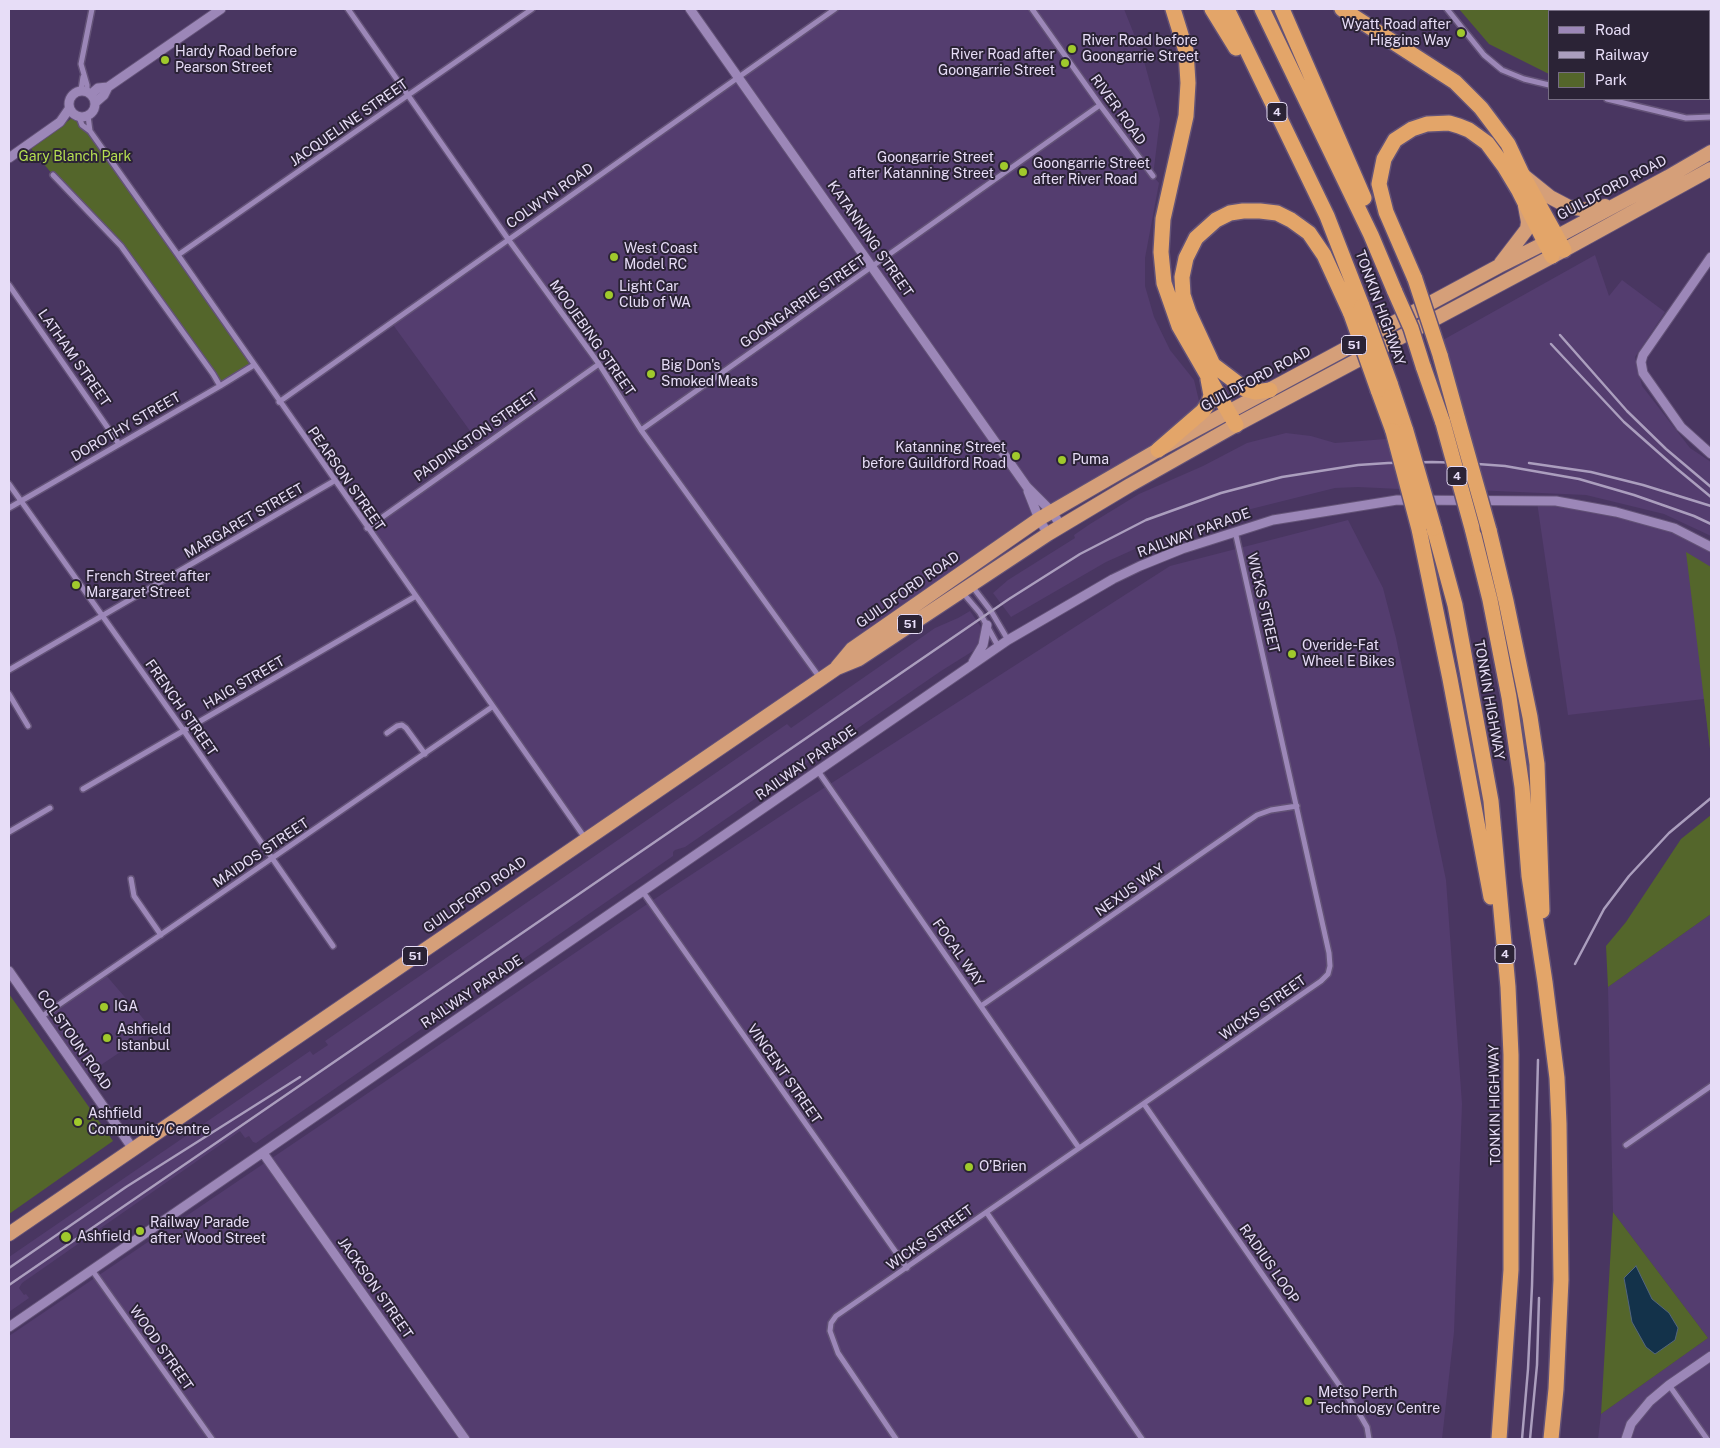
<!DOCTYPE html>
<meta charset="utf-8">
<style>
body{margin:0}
#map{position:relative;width:1720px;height:1448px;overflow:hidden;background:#493661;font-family:"Public Sans",sans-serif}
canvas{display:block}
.frame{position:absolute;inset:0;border:10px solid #e7ddf7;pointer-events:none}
.legend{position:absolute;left:1548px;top:10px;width:162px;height:90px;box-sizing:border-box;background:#2b2336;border:1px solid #766d83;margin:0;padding:6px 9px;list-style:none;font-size:15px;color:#e7ddf7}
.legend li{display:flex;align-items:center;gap:10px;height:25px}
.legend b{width:25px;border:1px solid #766d83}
</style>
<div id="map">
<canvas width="1720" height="1448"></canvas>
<div class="frame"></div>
<ul class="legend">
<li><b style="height:6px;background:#9c87b8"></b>Road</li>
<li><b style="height:6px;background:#ab9ebe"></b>Railway</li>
<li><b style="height:14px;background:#54662b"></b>Park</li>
</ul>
</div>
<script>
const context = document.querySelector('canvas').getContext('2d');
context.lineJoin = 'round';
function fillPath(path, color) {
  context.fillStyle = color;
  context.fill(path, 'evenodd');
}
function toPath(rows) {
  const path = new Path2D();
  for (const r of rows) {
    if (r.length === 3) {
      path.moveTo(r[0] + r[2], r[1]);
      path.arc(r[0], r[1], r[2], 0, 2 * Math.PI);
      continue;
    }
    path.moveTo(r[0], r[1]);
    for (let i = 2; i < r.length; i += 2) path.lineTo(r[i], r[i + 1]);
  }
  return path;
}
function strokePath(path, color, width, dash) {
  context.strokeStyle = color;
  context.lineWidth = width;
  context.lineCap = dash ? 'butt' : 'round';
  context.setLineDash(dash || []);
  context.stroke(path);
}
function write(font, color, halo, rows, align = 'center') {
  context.font = font + ' "Public Sans",sans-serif';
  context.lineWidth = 4;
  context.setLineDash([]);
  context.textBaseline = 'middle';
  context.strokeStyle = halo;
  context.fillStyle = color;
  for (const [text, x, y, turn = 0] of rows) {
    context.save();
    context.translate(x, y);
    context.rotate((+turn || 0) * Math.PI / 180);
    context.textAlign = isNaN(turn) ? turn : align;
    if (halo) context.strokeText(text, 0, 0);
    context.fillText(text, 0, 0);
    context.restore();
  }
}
fillPath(toPath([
 [835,9,1124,9,1142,54,1160,119,1153,176,1159,183,1145,258,1145,286,1154,317,1170,350,1194,380,1199,401,1198,408,1158,450,1039,519,837,668,585,839,367,528,481,446,391,322],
 [1595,255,1609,296,1622,280,1665,312,1635,357,1642,386,1690,448,1711,462,1711,536,1664,514,1586,495,1474,490,1434,345],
 [1286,433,1311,436,1335,443,1386,439,1400,489,1358,487,1335,488,1235,513,1166,535,1106,562,1011,617,993,593,1008,580,1075,538,1074,535,1090,524,1139,494,1203,466,1247,443],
 [1537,502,1669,526,1711,548,1711,757,1704,699,1568,715],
 [1348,520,1383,588,1396,638,1446,880,1462,1104,1454,1332,1442,1439,9,1439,9,1336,665,892,802,802,1170,566],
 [970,611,981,627,981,640,973,651,941,671,685,847,675,850,673,852,673,856,256,1143,253,1142,249,1136,245,1138,240,1131,22,1283,19,1288,24,1295,26,1294,29,1298,9,1312,9,1257,310,1051,313,1055,328,1045,325,1041,787,724,791,728,935,628,958,618],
 [1711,914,1711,1439,1598,1439,1601,1414,1708,1338,1613,1212,1608,987],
 [105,974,153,1030,83,1077,41,1017]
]), '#543d6f');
fillPath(toPath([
 [1459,9,1613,9,1612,11,1549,11,1549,74,1489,44],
 [75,115,79,117,254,365,220,386,121,246,53,175,28,145,68,121],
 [1686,552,1711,567,1711,757],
 [1711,815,1711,914,1608,987,1606,946,1626,922,1681,839],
 [9,994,113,1141,9,1214],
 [1613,1212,1708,1338,1601,1414]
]), '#54662b');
const water = toPath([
 [1636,1266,1652,1299,1669,1313,1678,1328,1675,1340,1655,1354,1646,1347,1632,1322,1624,1278,1636,1266]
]);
fillPath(water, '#13324a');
strokePath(water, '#53657e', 1);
const minor = toPath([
 [348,9,508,239,599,364,641,430,820,678],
 [1032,9,1100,105,1153,176],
 [1447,9,1484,55,1502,70,1524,79,1549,85],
 [1624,11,1625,9],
 [81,90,83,77],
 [87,91,87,85,81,64,92,9],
 [1607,99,1686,118,1711,117],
 [88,116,90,131],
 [79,117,82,125,90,131,178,255,585,838],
 [53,175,121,246,213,374,220,386],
 [178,255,532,9],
 [9,285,119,444],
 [279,402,835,9],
 [641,430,1100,105],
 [9,484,184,731,333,946],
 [9,508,220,386,254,365],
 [367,528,599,364],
 [972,586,991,611,1008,640],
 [963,593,980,613,998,646],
 [9,670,334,481],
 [9,694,28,726],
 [387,733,397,726,402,725,406,728,425,754],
 [818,771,1079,1148],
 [83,789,416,596],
 [9,832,50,808],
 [131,879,134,896,161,935],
 [643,892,907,1268],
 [981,1006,1257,815,1271,810,1297,806],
 [41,1017,492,707],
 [1144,1104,1360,1415,1367,1427,1369,1439],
 [1626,1145,1711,1086],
 [987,1213,1142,1439],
 [92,1270,212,1439],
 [1669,1385,1707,1439],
 [896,1439,838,1353,830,1331,831,1323,836,1316,1321,981,1328,974,1330,966,1329,953,1235,531]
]);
const tertiary = toPath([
 [690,9,1027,487,1052,512,1061,526],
 [82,104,13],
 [91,94,98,88,108,87,221,9],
 [96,102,104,95,108,87],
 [9,158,60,122,69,109],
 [1711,257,1643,355,1641,362,1643,373,1681,427,1711,454],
 [1028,491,1039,519,1048,534],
 [973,662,983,645,987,625],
 [9,971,133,1149],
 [263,1153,465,1439],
 [9,1327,1008,640,1113,579,1140,566,1182,549,1273,520,1397,500,1556,501,1616,512,1674,528,1711,547],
 [1626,1439,1631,1424,1650,1401,1669,1385,1711,1356]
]);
const trunk = toPath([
 [1524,176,1550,197,1569,207,1588,210,1605,206],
 [1501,263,1527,229,1528,222,1525,206],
 [837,667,852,649,1039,519,1158,450,1499,266,1545,243,1668,177,1711,152],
 [9,1234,821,679,837,668,859,659,1048,534,1130,485,1236,425,1564,250,1711,169]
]);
const motorway = toPath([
 [1173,9,1186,51,1188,83,1186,116,1163,219,1161,252,1164,283,1179,326,1236,425],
 [1212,9,1236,48],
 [1227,9,1327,216,1362,306],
 [1262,9,1371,235,1395,292],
 [1282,9,1364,198],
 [1342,9,1455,82,1481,108,1508,144,1522,174,1564,250],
 [1415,279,1386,212,1379,184,1384,159,1395,140,1412,129,1427,124,1449,123,1459,126,1469,130,1487,143,1504,166,1519,191,1552,256],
 [1440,355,1458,420],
 [1212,364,1245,389,1255,392,1270,390],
 [1423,366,1443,423],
 [1214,367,1189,313,1183,295,1182,277,1186,258,1196,238,1216,220,1230,213,1243,211,1260,211,1277,213,1291,220,1309,233,1324,255,1351,314],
 [1390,383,1406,431],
 [1378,390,1393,431],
 [1158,450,1203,411,1209,402,1211,395,1208,379],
 [1434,528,1455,605,1491,801,1508,987,1511,1055,1511,1270,1499,1439],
 [1472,528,1490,600,1509,697,1522,787,1529,876,1545,982,1557,1078,1559,1124,1561,1280,1556,1389,1551,1439],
 [1419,529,1450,679,1491,897],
 [1489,530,1506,601,1530,717,1537,764,1542,911]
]);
strokePath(minor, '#635277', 8);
strokePath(tertiary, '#635277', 11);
strokePath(trunk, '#635277', 16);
strokePath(motorway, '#635277', 18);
strokePath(minor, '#9c87b8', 5);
strokePath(tertiary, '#9c87b8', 9);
strokePath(trunk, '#d59f79', 14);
strokePath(motorway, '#e3a569', 15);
strokePath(toPath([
 [1560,335,1627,411,1666,449,1711,487],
 [1551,344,1624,422,1676,468,1711,497],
 [1529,463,1591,472,1643,485,1711,506],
 [1575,964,1604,909,1629,876,1669,833,1711,798],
 [9,1268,126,1187,300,1077],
 [9,1285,1009,599,1080,554,1146,520,1221,493,1282,477,1358,465,1388,463,1432,462,1464,463,1505,466,1579,479,1634,495,1694,516,1711,524],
 [1522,1439,1528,1369,1532,1286,1538,1060],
 [1530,1439,1537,1365,1539,1298]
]), '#ab9ebe', 2.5);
const motorwayBridge = toPath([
 [1415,279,1440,355],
 [1395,292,1411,328,1423,366],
 [1362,306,1390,383],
 [1351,314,1378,390],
 [1458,420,1489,530],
 [1443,423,1472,528],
 [1393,431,1419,529],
 [1406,431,1434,528]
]);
strokePath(motorwayBridge, '#635277', 18, []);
strokePath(motorwayBridge, '#e3a569', 15);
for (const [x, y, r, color] of [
 [1461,33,5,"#a0c92c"],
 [1072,49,5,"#a0c92c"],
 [165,60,5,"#a0c92c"],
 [1065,63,5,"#a0c92c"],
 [1004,166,5,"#a0c92c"],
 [1023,172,5,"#a0c92c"],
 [614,257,5,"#a0c92c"],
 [609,295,5,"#a0c92c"],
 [651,374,5,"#a0c92c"],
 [1016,456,5,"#a0c92c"],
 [1062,460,5,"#a0c92c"],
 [76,585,5,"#a0c92c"],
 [1292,654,5,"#a0c92c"],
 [104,1007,5,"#a0c92c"],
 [107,1038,5,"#a0c92c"],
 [78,1122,5,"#a0c92c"],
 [969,1167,5,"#a0c92c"],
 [140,1231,5,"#a0c92c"],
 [66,1237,6,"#a0c92c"],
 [1308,1401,5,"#a0c92c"]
]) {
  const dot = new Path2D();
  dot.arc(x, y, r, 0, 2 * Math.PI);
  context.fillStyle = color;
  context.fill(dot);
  strokePath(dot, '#2b2336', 2);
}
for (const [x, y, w] of [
 [1277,112,20],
 [1354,345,25],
 [1457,476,20],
 [910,624,25],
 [1505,954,20],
 [415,956,25]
]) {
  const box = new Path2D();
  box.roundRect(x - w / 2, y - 9.5, w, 19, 4);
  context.fillStyle = '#2b2336';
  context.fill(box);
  strokePath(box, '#e7ddf7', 1);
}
write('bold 12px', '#e7ddf7', null, [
 ["4",1277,112],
 ["51",1354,345],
 ["4",1457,476],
 ["51",910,624],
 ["4",1505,954],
 ["51",415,956]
]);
write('14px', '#e7ddf7', '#2b2336', [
 ["Wyatt Road after",1451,25,"right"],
 ["Higgins Way",1451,41,"right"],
 ["River Road before",1082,41],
 ["Goongarrie Street",1082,57],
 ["Hardy Road before",175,52],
 ["Pearson Street",175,68],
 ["River Road after",1055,55,"right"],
 ["Goongarrie Street",1055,71,"right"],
 ["Goongarrie Street",994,158,"right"],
 ["after Katanning Street",994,174,"right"],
 ["Goongarrie Street",1033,164],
 ["after River Road",1033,180],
 ["West Coast",624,249],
 ["Model RC",624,265],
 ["Light Car",619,287],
 ["Club of WA",619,303],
 ["Big Don's",661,366],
 ["Smoked Meats",661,382],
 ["Katanning Street",1006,448,"right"],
 ["before Guildford Road",1006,464,"right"],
 ["Puma",1072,460],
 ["French Street after",86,577],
 ["Margaret Street",86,593],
 ["Overide-Fat",1302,646],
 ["Wheel E Bikes",1302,662],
 ["IGA",114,1007],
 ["Ashfield",117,1030],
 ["Istanbul",117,1046],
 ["Ashfield",88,1114],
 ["Community Centre",88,1130],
 ["O’Brien",979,1167],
 ["Railway Parade",150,1223],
 ["after Wood Street",150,1239],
 ["Ashfield",77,1237],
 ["Metso Perth",1318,1393],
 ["Technology Centre",1318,1409]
], 'left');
write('14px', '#e7ddf7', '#2b2336', [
 ["RIVER ROAD",1118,110,54],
 ["JACQUELINE STREET",349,123,-35],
 ["GUILDFORD ROAD",1612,188,-28],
 ["COLWYN ROAD",550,196,-35],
 ["KATANNING STREET",870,239,55],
 ["GOONGARRIE STREET",803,302,-35],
 ["TONKIN HIGHWAY",1380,308,70],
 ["MOOJEBING STREET",592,338,55],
 ["LATHAM STREET",74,358,55],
 ["GUILDFORD ROAD",1256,379,-28],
 ["DOROTHY STREET",126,427,-30],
 ["PADDINGTON STREET",476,436,-35],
 ["PEARSON STREET",346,479,55],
 ["MARGARET STREET",244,521,-30],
 ["RAILWAY PARADE",1194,533,-20],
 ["GUILDFORD ROAD",908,590,-35],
 ["WICKS STREET",1263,603,77],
 ["HAIG STREET",244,683,-30],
 ["TONKIN HIGHWAY",1489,700,80],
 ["FRENCH STREET",181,708,55],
 ["RAILWAY PARADE",806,763,-35],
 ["MAIDOS STREET",261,853,-34],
 ["NEXUS WAY",1130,890,-35],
 ["GUILDFORD ROAD",475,895,-35],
 ["FOCAL WAY",958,953,55],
 ["RAILWAY PARADE",472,992,-34],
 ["WICKS STREET",1263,1008,-35],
 ["COLSTOUN ROAD",74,1040,55],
 ["VINCENT STREET",784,1074,55],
 ["TONKIN HIGHWAY",1495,1105,-91],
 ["WICKS STREET",930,1238,-35],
 ["RADIUS LOOP",1269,1264,55],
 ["JACKSON STREET",375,1288,55],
 ["WOOD STREET",161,1348,55]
]);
write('14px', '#b5de51', '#2b2336', [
 ["Gary Blanch Park",75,157]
]);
</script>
